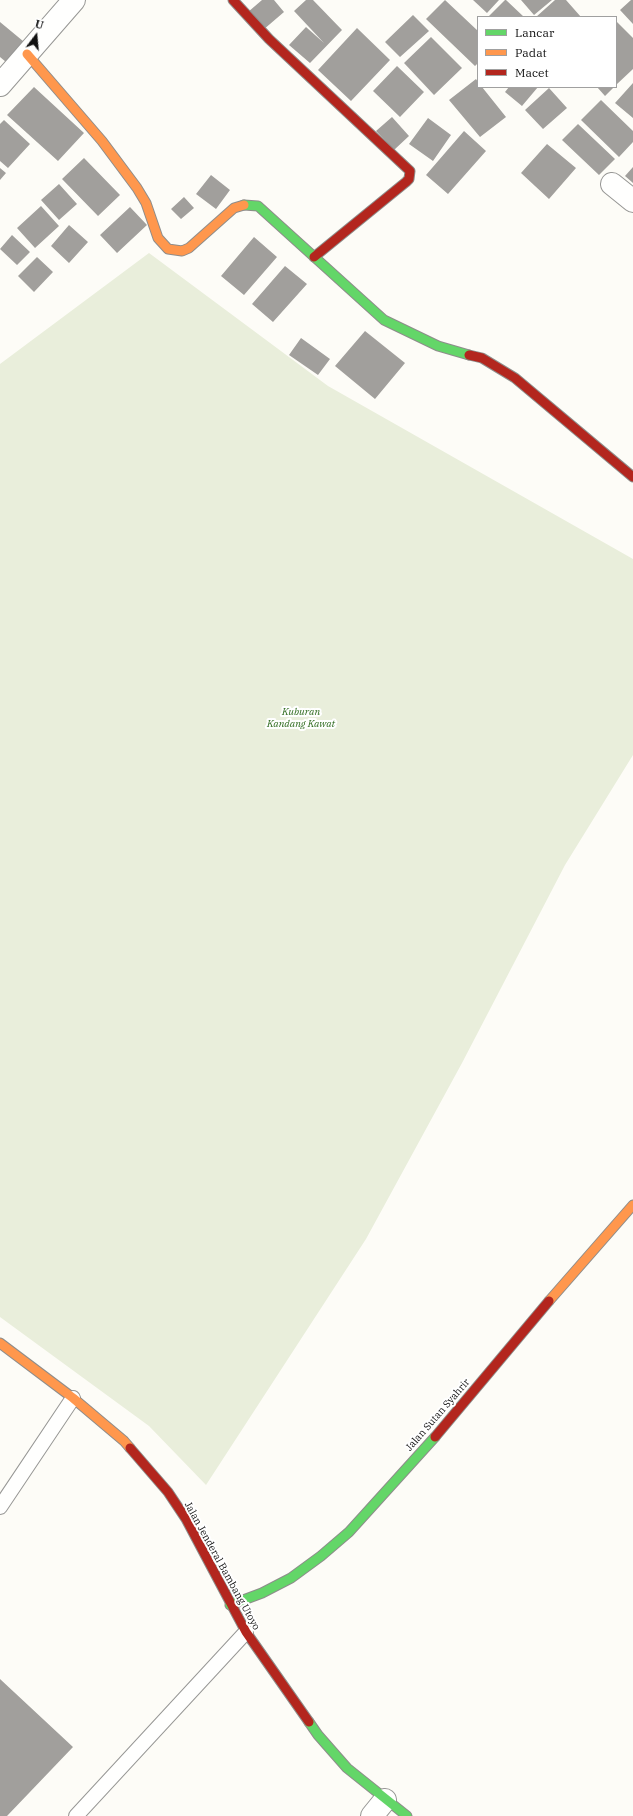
<!DOCTYPE html>
<style>
body{margin:0}
#map{position:relative;width:633px;height:1816px;overflow:hidden;background:#fdfcf7;font-family:"IBM Plex Serif",serif}
canvas{display:block}
.legend{position:absolute;left:477px;top:16px;width:140px;height:72px;box-sizing:border-box;background:#fff;border:1px solid #a0a0a0;margin:0;padding:5px 7px;list-style:none;font-size:12px;color:#111}
.legend li{display:flex;align-items:center;gap:8px;height:20px}
.legend b{width:20px;border:1px solid #a0a0a0}
.north{position:absolute;left:16px;top:16px;width:40px;height:40px;-webkit-text-stroke:3px #fff;paint-order:stroke;rotate:16deg;font-size:11px;font-weight:700;line-height:16px;text-align:center;color:#111}
.north::after{content:'';display:block;margin:auto;width:14px;height:18px;background:#111;clip-path:polygon(50% 0,100% 100%,50% 72%,0 100%)}
</style>
<div id="map">
<canvas width="633" height="1816"></canvas>
<ul class="legend">
<li><b style="height:5px;background:#63d668"></b>Lancar</li>
<li><b style="height:5px;background:#ff974d"></b>Padat</li>
<li><b style="height:5px;background:#b3261e"></b>Macet</li>
</ul>
<div class="north">U</div>
</div>
<script>
const context = document.querySelector('canvas').getContext('2d');
context.lineJoin = 'round';
function fillPath(path, color) {
  context.fillStyle = color;
  context.fill(path, 'evenodd');
}
function toPath(rows) {
  const path = new Path2D();
  for (const r of rows) {
    path.moveTo(r[0], r[1]);
    for (let i = 2; i < r.length; i += 2) path.lineTo(r[i], r[i + 1]);
  }
  return path;
}
function strokePath(path, color, width, dash) {
  context.strokeStyle = color;
  context.lineWidth = width;
  context.lineCap = dash ? 'butt' : 'round';
  context.setLineDash(dash || []);
  context.stroke(path);
}
function write(font, color, halo, rows, align = 'center') {
  context.font = font + ' "IBM Plex Serif",serif';
  context.lineWidth = 4;
  context.setLineDash([]);
  context.textBaseline = 'middle';
  context.strokeStyle = halo;
  context.fillStyle = color;
  for (const [text, x, y, turn = 0] of rows) {
    context.save();
    context.translate(x, y);
    context.rotate((+turn || 0) * Math.PI / 180);
    context.textAlign = isNaN(turn) ? turn : align;
    if (halo) context.strokeText(text, 0, 0);
    context.fillText(text, 0, 0);
    context.restore();
  }
}
fillPath(toPath([
 [149,253,328,386,633,559,633,755,565,865,462,1063,366,1239,206,1485,149,1426,0,1317,0,364]
]), '#e9eedb');
fillPath(toPath([
 [262,0,274,0,284,12,263,30,248,12],
 [306,0,313,0,342,30,310,63,289,45,306,27,324,43,294,11],
 [445,0,478,31,478,63,475,66,426,19],
 [473,0,499,0,487,13],
 [505,0,506,0,524,17,488,17],
 [521,0,552,0,534,15],
 [555,0,566,0,581,17,536,17],
 [631,0,633,0,633,24,620,10],
 [413,15,429,31,400,57,385,42],
 [616,21,633,38,633,69,616,85],
 [0,22,29,46,12,67,0,57],
 [357,28,390,60,351,101,318,70],
 [431,37,462,68,434,95,404,63],
 [397,66,424,92,400,117,373,91],
 [476,79,478,82,478,87,482,87,506,117,480,137,449,100],
 [633,83,633,118,615,103],
 [34,87,84,133,58,161,7,115],
 [509,87,538,87,522,106,505,92],
 [597,87,614,87,605,96],
 [549,88,567,108,543,129,525,110],
 [601,100,633,131,633,142,619,157,581,120],
 [392,117,409,136,394,150,376,131],
 [428,118,451,135,433,161,409,144],
 [4,120,30,144,8,168,0,161,0,124],
 [578,124,615,159,599,175,562,140],
 [464,131,486,151,448,194,426,175],
 [547,144,576,168,549,199,521,173],
 [84,158,120,195,98,216,62,179],
 [633,167,633,183,625,176],
 [0,168,6,173,0,180],
 [211,175,230,190,216,209,196,194],
 [59,184,77,204,59,220,41,200],
 [184,197,194,208,181,219,171,209],
 [41,206,59,226,35,248,17,228],
 [130,207,147,225,117,253,100,235],
 [69,225,88,242,69,263,51,246],
 [12,235,30,252,17,265,0,249],
 [254,237,277,257,244,295,221,276],
 [37,257,53,272,34,292,18,276],
 [285,266,307,284,273,322,252,304],
 [365,331,405,363,375,399,335,366],
 [301,338,330,359,318,375,289,355],
 [0,1679,73,1747,7,1816,0,1816]
]), '#a19f9c');
const lane = toPath([
 [0,1507,73,1398],
 [76,1816,246,1632]
]);
const street = toPath([
 [0,85,74,0],
 [612,184,633,201],
 [372,1816,385,1800]
]);
const fast = toPath([
 [244,205,258,206,384,320,438,346,469,355],
 [230,1605,262,1593,291,1578,321,1556,349,1532,435,1437],
 [309,1722,318,1735,347,1768,407,1816]
]);
const slow = toPath([
 [27,54,102,141,137,188,146,203,158,238,168,249,182,251,189,248,234,208,244,205],
 [549,1301,633,1205],
 [0,1343,73,1398,124,1441,130,1448]
]);
const jam = toPath([
 [233,0,269,39,410,171,409,179,406,182,314,257],
 [469,355,482,358,515,378,633,477],
 [435,1437,549,1301],
 [130,1448,168,1492,186,1519,246,1632,309,1722]
]);
strokePath(lane, '#979795', 16);
strokePath(street, '#979795', 24);
strokePath(fast, '#8e8d8b', 11);
strokePath(slow, '#8e8d8b', 11);
strokePath(jam, '#8e8d8b', 11);
strokePath(lane, '#fffffe', 14);
strokePath(street, '#fffffe', 22);
strokePath(fast, '#63d668', 9);
strokePath(slow, '#ff974d', 9);
strokePath(jam, '#b3261e', 9);
write('italic 10px', '#2f6b1f', '#fff', [
 ["Kuburan",301,712],
 ["Kandang Kawat",301,724]
]);
write('10px', '#111', '#fff', [
 ["Jalan Sutan Syahrir",438,1415,-49],
 ["Jalan Jenderal Bambang Utoyo",222,1566,61]
]);
</script>
